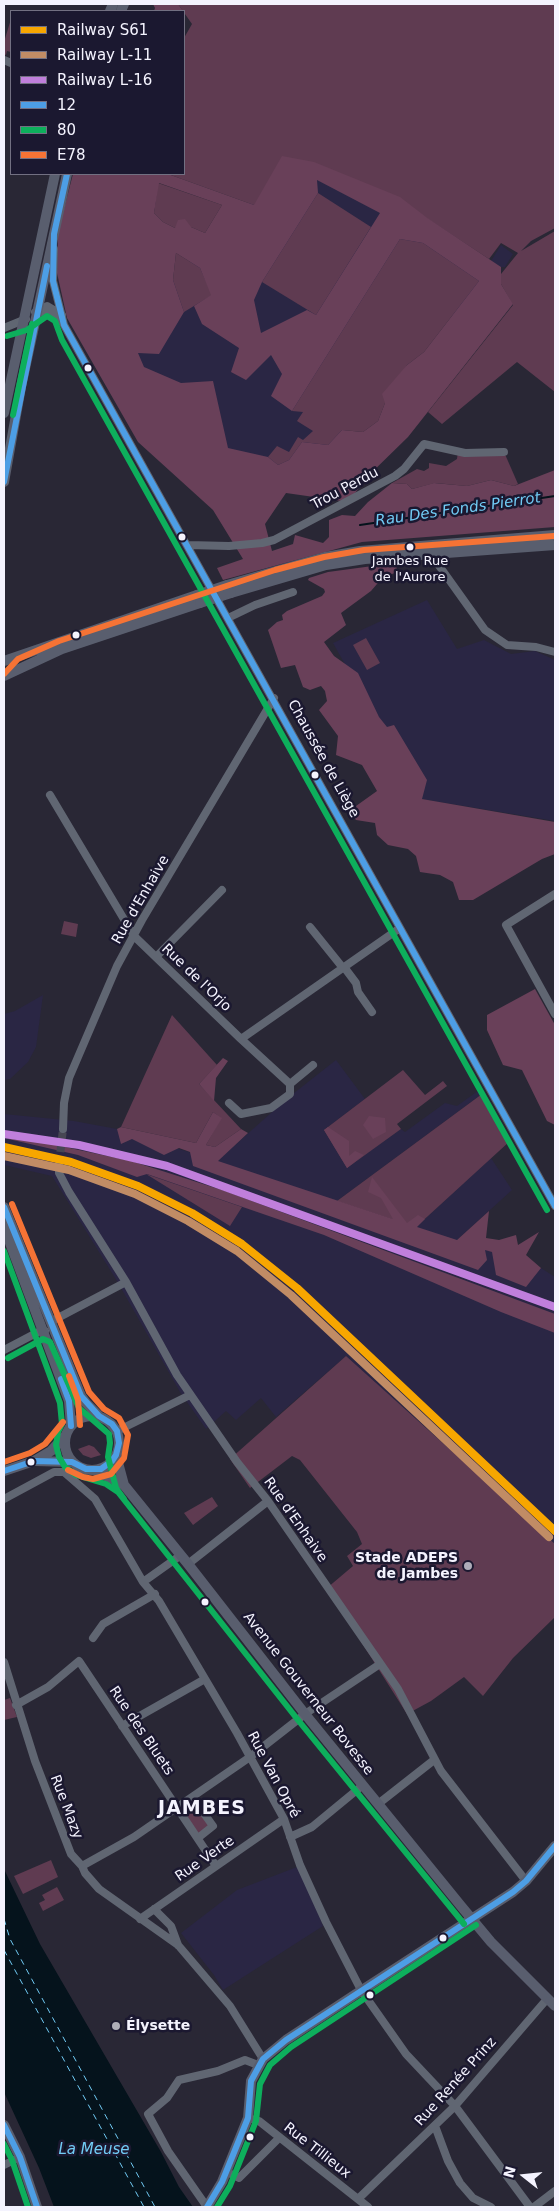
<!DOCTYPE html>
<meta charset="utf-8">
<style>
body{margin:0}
#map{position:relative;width:559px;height:2211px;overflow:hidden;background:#292735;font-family:"DejaVu Sans",sans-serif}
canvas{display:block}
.frame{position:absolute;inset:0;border:5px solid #f4f3fe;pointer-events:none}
.legend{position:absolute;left:10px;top:10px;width:175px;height:165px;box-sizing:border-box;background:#1b1830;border:1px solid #727082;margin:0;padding:6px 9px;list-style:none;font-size:15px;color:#f4f3fe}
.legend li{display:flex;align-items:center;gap:10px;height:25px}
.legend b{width:25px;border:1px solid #727082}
.north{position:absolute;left:499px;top:2151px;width:50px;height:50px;-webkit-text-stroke:4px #1b1830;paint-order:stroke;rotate:286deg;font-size:14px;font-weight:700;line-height:20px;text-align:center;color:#f4f3fe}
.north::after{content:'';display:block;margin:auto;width:18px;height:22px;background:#f4f3fe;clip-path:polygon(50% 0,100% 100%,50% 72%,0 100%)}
</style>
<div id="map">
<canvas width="559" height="2211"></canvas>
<div class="frame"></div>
<ul class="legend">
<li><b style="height:6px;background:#f7a600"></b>Railway S61</li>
<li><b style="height:6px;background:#c18c65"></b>Railway L-11</li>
<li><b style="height:6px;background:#c07fdc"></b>Railway L-16</li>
<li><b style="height:6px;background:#4d9ee5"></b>12</li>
<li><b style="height:6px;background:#0daf5c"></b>80</li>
<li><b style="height:6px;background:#f57335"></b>E78</li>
</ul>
<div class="north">N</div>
</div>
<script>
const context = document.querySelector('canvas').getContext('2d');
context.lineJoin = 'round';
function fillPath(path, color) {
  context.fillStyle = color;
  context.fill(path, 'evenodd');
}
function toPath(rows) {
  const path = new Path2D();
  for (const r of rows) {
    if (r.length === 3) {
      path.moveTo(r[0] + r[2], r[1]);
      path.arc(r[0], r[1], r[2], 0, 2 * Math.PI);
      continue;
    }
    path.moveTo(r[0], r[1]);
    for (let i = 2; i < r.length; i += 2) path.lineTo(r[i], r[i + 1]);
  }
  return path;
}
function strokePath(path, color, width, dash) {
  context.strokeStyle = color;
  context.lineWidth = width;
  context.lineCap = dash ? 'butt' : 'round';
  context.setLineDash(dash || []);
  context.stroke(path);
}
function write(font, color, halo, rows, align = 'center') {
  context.font = font + ' "DejaVu Sans",sans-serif';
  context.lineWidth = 5;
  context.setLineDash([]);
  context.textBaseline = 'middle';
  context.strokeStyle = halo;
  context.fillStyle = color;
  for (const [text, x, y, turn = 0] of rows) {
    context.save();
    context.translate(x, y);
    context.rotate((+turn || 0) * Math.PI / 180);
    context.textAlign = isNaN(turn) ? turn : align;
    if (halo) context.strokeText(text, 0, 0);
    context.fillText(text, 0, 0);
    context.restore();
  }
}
fillPath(toPath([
 [285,164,376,194,494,271,286,493,189,419,112,344],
 [501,245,513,254,505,267,501,267,491,261],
 [427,600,457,649,484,640,511,654,535,651,555,660,555,821,421,799,333,643],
 [43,995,36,1047,28,1062,10,1079,4,1080,4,1014,15,1011],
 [336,1060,365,1099,324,1130,347,1167,401,1129,405,1132,445,1103,457,1106,478,1091,482,1094,337,1201,416,1227,491,1158,512,1190,457,1240,541,1268,555,1277,555,1544,346,1356,276,1417,261,1398,236,1420,226,1411,206,1429,180,1392,117,1281,52,1176,4,1165,4,1114,74,1121,117,1129,217,1161,289,1097],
 [297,1867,311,1895,323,1926,223,1990,214,1975,181,1933,237,1890]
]), '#2a2644');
fillPath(toPath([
 [178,4,555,4,555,228,531,241,521,251,555,231,555,392,517,362,442,424,428,412,513,305,501,284,501,274,518,253,501,243,489,259,425,217,287,159,265,209,168,174,184,174,184,38,192,24],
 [11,19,11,52,7,51,6,55,4,54,4,42],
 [158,183,222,205,205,233,191,227,175,228,163,222,154,213],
 [318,193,371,227,316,315,262,282],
 [400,239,423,243,479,281,424,352,407,365,385,403,378,421,363,432,342,430,328,445,302,442,289,460,278,465,268,457,277,446,289,452,298,437,303,440,313,431,297,421,303,412,292,411],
 [176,253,200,268,212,295,184,312,173,280],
 [458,451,504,452,518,484,514,486,491,480,467,486,435,483,412,489,407,484,392,483,417,469,424,471,429,468,429,463,446,466,457,459],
 [366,638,380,663,367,670,353,645],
 [64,921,78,924,76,937,61,934],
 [172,1015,217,1065,199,1084,241,1129,215,1147,206,1145,221,1118,213,1112,196,1143,121,1127],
 [403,1070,425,1095,443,1081,447,1086,397,1124,401,1129,347,1168,324,1130],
 [482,1094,510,1141,416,1227,337,1201],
 [146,1174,242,1207,230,1226],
 [346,1356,555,1544,555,1617,513,1658,483,1696,464,1677,431,1701,407,1714,327,1588,353,1566,347,1556,362,1544,357,1532,300,1460,292,1456,250,1488,230,1459],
 [89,1445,94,1447,101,1455,91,1458,83,1455,78,1449],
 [212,1497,218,1506,193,1525,184,1513],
 [10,1698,17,1717,4,1720,4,1700],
 [191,1804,209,1825,198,1835,183,1809],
 [51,1860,58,1877,23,1894,14,1876],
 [57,1887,64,1900,43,1911,39,1903,45,1900,42,1895]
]), '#5f3b51');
fillPath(toPath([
 [153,4,178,4,183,11,154,11,155,8],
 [282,156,314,162,400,197,426,217,501,267,501,284,513,304,408,437,365,479,349,502,286,493,265,524,272,551,293,544,295,535,323,543,329,537,329,520,342,515,355,516,368,502,392,483,407,484,412,489,434,483,467,486,491,480,514,486,555,470,555,527,362,542,223,580,217,568,243,559,213,510,138,442,67,318,57,273,58,232,73,174,168,174,254,205],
 [317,180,380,213,316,315,307,310,261,333,254,300,262,282,318,193],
 [159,183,222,205,205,233,191,227,185,219,178,220,175,228,163,222,154,213],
 [400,239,423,243,479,281,424,352,407,365,382,394,385,403,378,421,363,432,342,430,328,445,302,442,289,460,278,465,268,457,228,448,213,381,181,383,144,367,138,353,159,354,184,312,173,280,176,253,200,268,211,295,194,306,202,324,239,348,231,372,246,380,271,355,282,374,271,396,292,411],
 [395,563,397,569,395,573,383,577,371,591,341,613,346,625,324,642,334,656,358,673,379,717,387,727,394,725,427,780,422,799,555,822,555,854,542,859,473,900,459,900,453,882,440,875,420,872,416,856,408,849,388,845,377,835,375,823,356,820,349,811,377,791,362,765,336,755,338,736,319,710,327,701,325,691,321,686,310,690,303,687,295,665,281,668,268,630,277,622,283,620,282,615,287,611,322,596,325,592,324,589,308,580,309,578,328,572],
 [535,989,555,1025,555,1125,547,1121,522,1070,503,1065,487,1030,487,1015],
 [223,1058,228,1061,216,1078,214,1101,199,1084],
 [213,1112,222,1118,206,1145,215,1147,241,1129,248,1133,218,1161,393,1219,381,1198,368,1192,372,1177,407,1223,418,1215,425,1219,417,1227,457,1240,489,1211,486,1238,499,1240,516,1235,518,1245,539,1232,526,1255,541,1268,526,1287,496,1275,492,1252,485,1250,487,1260,478,1270,193,1166,190,1152,179,1148,164,1155,132,1139,121,1144,117,1129,121,1127,196,1143],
 [369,1116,385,1118,386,1132,373,1139,363,1125],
 [328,1127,349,1141,349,1156,355,1151,364,1155,347,1168,324,1130],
 [4,1138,46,1143,131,1161,225,1191,555,1314,555,1333,501,1312,324,1235,147,1174,137,1177,78,1155]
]), '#694059');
fillPath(toPath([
 [4,1869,40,1944,161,2152,179,2187,193,2207,54,2207,39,2168,4,2092]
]), '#05131c');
strokePath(toPath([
 [360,525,555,496]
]), '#05131c', 2);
strokePath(toPath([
 [4,1919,10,1939,155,2207],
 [4,1950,144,2207]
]), '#71cbf5', 1, [6, 5]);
strokePath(toPath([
 [59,1164,63,1129]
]), '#474653', 8, [8, 4]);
strokePath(toPath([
 [4,60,11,63],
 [54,249,53,281,64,325,555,1206],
 [37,311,56,317,61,322],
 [35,312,47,306,62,315],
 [4,328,26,319],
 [188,545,229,546,262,543,274,540,395,476,404,469,424,444,465,453,504,452],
 [433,551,435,560,485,630,507,645,536,647,555,652],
 [228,618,255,605,293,592],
 [50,795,134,936,241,1039,400,928],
 [555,894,506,925,555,1014],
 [310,927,343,968],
 [156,957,222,890],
 [344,967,356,983,358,992,372,1012],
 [241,1039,290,1084,313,1065],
 [229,1103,241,1114,271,1108,290,1094,290,1084],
 [63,1129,64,1103,69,1078,117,966,142,920,274,698],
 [59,1164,59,1173,69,1192,126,1282,177,1375,237,1462,268,1501,398,1689,441,1771,526,1881],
 [52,1321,126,1282],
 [4,1350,42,1330,45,1331],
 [117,1431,190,1395],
 [4,1499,54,1472,64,1472,95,1499,143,1582,159,1601,237,1733,284,1819,300,1865,326,1922,361,1990,406,2054,455,2106,530,2207],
 [188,1564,268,1501],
 [143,1582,181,1555],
 [93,1638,103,1624,155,1594],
 [4,1662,35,1761,71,1854,82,1866,85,1873,99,1889,178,1945,230,2006,263,2059],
 [16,1705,48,1687,79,1661,216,1866],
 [122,1726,205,1679],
 [192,1797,213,1826,198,1838],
 [378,1804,434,1760],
 [290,1837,312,1827,363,1785],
 [82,1866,134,1837,250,1757,305,1714,380,1664],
 [154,1909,171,1926,178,1945],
 [140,1919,284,1819],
 [248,2118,259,2121,368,2207],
 [435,2126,448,2161,460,2183,473,2198,491,2207],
 [4,2165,20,2157],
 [227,2172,239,2178,279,2138],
 [358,2199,455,2106,547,1999],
 [207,2207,168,2151,148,2114,167,2098,179,2080,218,2071,245,2060,258,2065],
 [534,2207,555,2191]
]), '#606672', 8);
strokePath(toPath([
 [110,11,113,4],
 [121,11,124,4],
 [4,413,55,174],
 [4,482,21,387,67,174],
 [227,585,325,557,360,551,555,535],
 [231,593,326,565,365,559,555,545],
 [4,661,197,595],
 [4,676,62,649,200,603],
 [4,1207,81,1396,86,1403,99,1416],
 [4,1227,69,1401,71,1426],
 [92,1443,27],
 [116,1455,124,1485],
 [35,1461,72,1462],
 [94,1470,124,1485,188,1564,305,1714,461,1906,491,1942,555,2006],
 [4,1471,34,1461,51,1451,66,1435],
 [4,2125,20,2157,37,2207],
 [207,2207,222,2182,248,2118,251,2081,263,2059,286,2040,353,1996,513,1892,526,1881,555,1846]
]), '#595e6e', 10);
strokePath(toPath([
 [197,595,227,585],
 [200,603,231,593]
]), '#595e6e', 10);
strokePath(toPath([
 [67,174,54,234,53,281,64,325,555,1206],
 [4,482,47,266],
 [4,1207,81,1396,99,1416,112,1424,117,1431,119,1443,116,1455,112,1461,101,1469,86,1469,72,1462,34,1461,4,1471],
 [61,1379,69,1401,71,1426],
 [4,2125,20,2157,37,2207],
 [207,2207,222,2182,248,2118,251,2081,263,2059,286,2040,513,1892,526,1881,555,1846]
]), '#4d9ee5', 6);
strokePath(toPath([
 [7,336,27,330,47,316,55,321,62,340,547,1210],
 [13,415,32,324],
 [4,1251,60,1403,62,1424,58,1432,56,1445,59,1457,65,1467,76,1475,106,1484,118,1492,298,1720,464,1924],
 [8,1358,43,1339,50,1342,79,1408,109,1434,110,1443,108,1457,116,1488,124,1499],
 [4,2144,12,2160,28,2207],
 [217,2207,230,2186,256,2121,260,2084,270,2065,291,2047,476,1925]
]), '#0daf5c', 6);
strokePath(toPath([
 [4,674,18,659,59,641,275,570,324,557,364,550,554,536],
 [12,1204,89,1392,104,1409,119,1418,128,1435,124,1458,111,1474,93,1479,83,1477,68,1470],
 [69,1376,78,1400,80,1425],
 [4,1462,30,1453,45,1444,63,1422]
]), '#f57335', 6);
strokePath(toPath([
 [4,1147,71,1162,138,1186,192,1213,242,1244,297,1288,555,1531]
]), '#f7a600', 8);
strokePath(toPath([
 [4,1156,69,1170,135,1194,188,1221,237,1251,291,1295,549,1537]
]), '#c18c65', 8);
strokePath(toPath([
 [4,1134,79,1145,167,1166,555,1307]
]), '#c07fdc', 8);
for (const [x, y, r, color] of [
 [88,368,4.5,"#f4f3fe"],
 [182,537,4.5,"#f4f3fe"],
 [410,547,4.5,"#f4f3fe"],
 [76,635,4.5,"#f4f3fe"],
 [315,775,4.5,"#f4f3fe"],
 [31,1462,4.5,"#f4f3fe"],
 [468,1566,5,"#adacb8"],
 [205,1602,4.5,"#f4f3fe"],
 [443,1938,4.5,"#f4f3fe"],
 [370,1995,4.5,"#f4f3fe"],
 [116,2026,5,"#adacb8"],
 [250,2137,4.5,"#f4f3fe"]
]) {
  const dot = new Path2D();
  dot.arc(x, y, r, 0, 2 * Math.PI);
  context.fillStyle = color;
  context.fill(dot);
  strokePath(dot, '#1b1830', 2);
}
write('13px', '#f4f3fe', '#1b1830', [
 ["Jambes Rue",410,562],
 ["de l'Aurore",410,578]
]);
write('14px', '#f4f3fe', '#1b1830', [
 ["Trou Perdu",345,489,-28],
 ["Chaussée de Liège",323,759,61],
 ["Rue d'Enhaive",141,900,-60],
 ["Rue de l'Orjo",196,978,44],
 ["Rue d'Enhaive",295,1520,55],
 ["Avenue Gouverneur Bovesse",308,1694,52],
 ["Rue des Bluets",141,1731,56],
 ["Rue Van Opré",273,1775,62],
 ["Rue Mazy",66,1807,69],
 ["Rue Verte",205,1859,-35],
 ["Rue Renée Prinz",456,2082,-48],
 ["Rue Tillieux",317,2151,38]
]);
write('bold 14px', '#f4f3fe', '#1b1830', [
 ["Stade ADEPS",458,1558],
 ["de Jambes",458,1574],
 ["Élysette",126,2026,"left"]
], 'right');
write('italic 15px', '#71cbf5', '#1b1830', [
 ["Rau Des Fonds Pierrot",458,510,-8],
 ["La Meuse",94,2150]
]);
context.letterSpacing = '1px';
write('bold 19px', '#f4f3fe', '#1b1830', [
 ["JAMBES",202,1809]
]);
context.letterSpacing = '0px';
</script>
